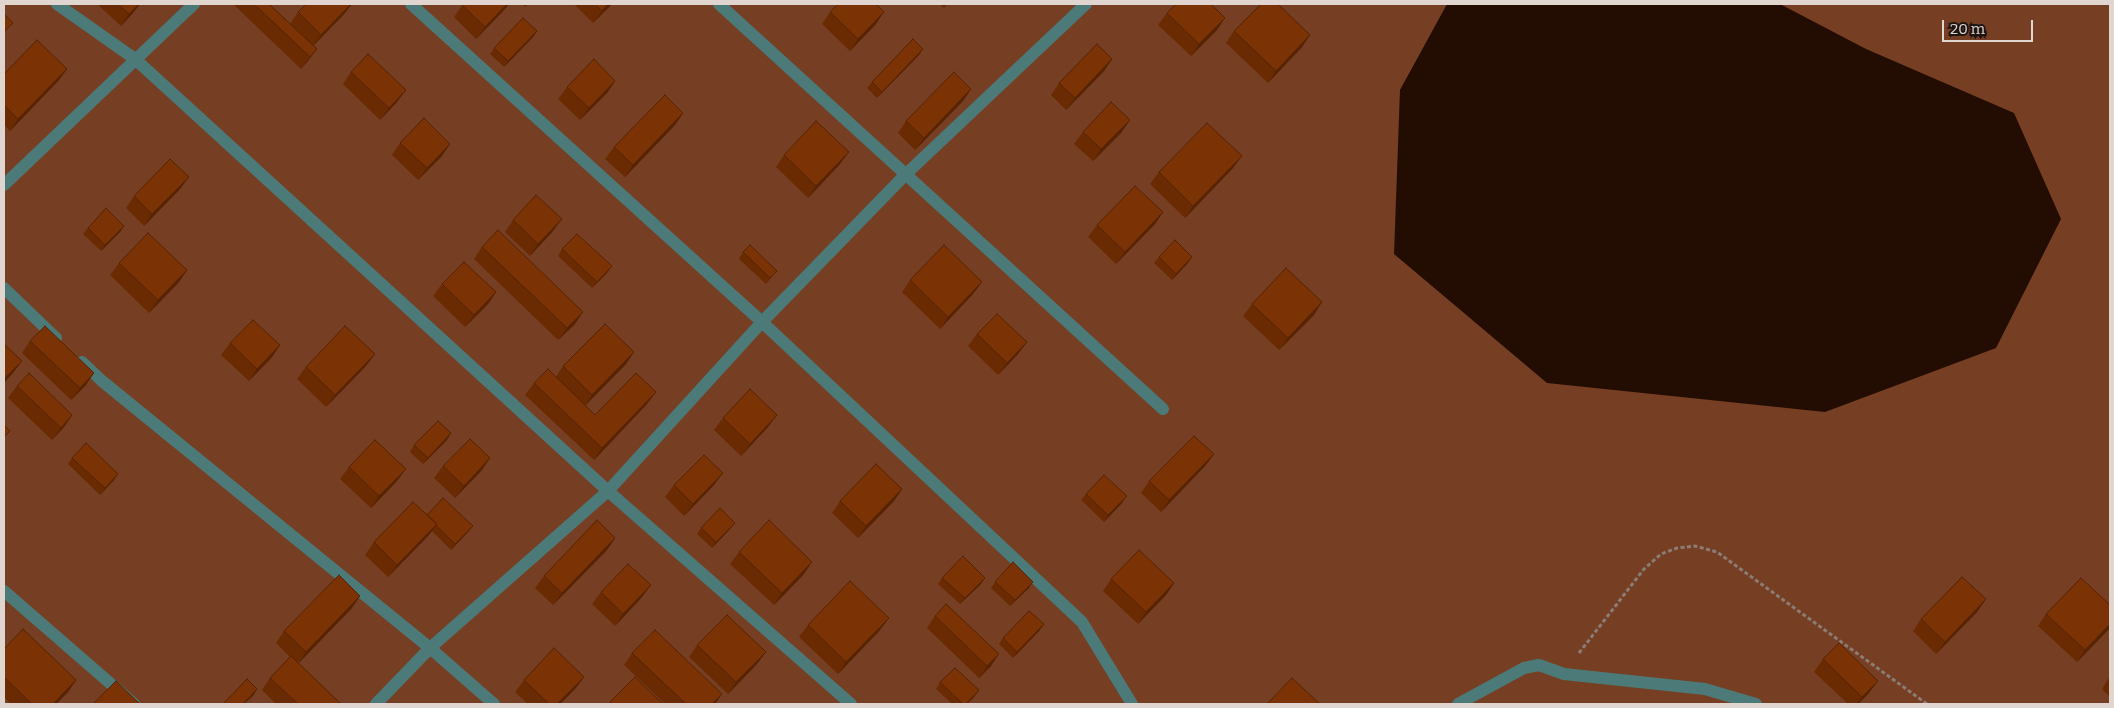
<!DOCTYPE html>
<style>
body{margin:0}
#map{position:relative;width:2114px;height:708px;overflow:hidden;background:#3c2b23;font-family:Bitter,serif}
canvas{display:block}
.frame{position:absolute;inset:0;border:5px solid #e1d5d0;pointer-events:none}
.scale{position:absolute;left:1942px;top:20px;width:91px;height:22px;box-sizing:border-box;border:2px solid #e1d5d0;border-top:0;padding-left:6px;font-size:15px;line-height:18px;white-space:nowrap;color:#e1d5d0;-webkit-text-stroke:4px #1d1512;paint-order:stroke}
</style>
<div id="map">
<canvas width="2114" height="708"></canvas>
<div class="frame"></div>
<div class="scale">20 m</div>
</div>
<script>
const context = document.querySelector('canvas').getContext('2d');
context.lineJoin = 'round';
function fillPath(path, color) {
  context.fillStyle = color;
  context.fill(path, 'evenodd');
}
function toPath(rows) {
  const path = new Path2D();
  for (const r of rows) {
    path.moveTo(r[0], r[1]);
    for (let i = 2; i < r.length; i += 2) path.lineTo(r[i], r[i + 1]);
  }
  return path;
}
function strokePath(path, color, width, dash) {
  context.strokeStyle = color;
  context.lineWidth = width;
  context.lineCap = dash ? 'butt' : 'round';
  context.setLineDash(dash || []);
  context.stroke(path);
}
fillPath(toPath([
 [4,4,2110,4,2110,704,4,704]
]), '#763f23');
fillPath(toPath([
 [1447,4,1780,4,1866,49,2014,113,2061,219,1996,348,1825,412,1547,383,1394,254,1400,90]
]), '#230c02');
strokePath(toPath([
 [1579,653,1644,569,1661,554,1677,548,1695,546,1717,552,1927,704]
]), '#8b7c76', 3, [4, 2.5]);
strokePath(toPath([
 [57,4,135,59,608,491,851,704],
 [411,4,762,322,1082,622,1132,704],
 [719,4,1163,409],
 [4,185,194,4],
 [4,288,56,338],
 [82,362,102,381,430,648,494,704],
 [4,591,134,704],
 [376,704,430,648,608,491,762,322,905,175,1086,4],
 [1458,704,1524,668,1539,665,1564,674,1705,689,1756,704]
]), '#4b7a79', 12);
fillPath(toPath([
 [97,4,140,4,133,13,121,26],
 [233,4,269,4,290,24,298,12,345,13,313,46,308,61,301,69],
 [463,4,509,4,505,9,476,39,454,17],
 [522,4,529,4,525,7],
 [574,4,612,4,593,23],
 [939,4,948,4,944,8],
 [830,12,876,24,850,51,822,24],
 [1167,13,1217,30,1191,56,1158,25],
 [537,31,533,37,504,67,490,54,494,48],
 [1234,31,1310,35,1302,47,1268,83,1226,43],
 [919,55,877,98,867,88,872,82],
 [1112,59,1104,71,1066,110,1051,95,1059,83],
 [67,69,58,81,10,131,4,125,4,74],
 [351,72,397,102,380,120,343,84],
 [615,81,607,93,580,120,558,99,567,87],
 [971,89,963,101,915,150,898,133,906,121],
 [683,113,675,125,625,177,605,159,614,147],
 [1130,120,1121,133,1093,161,1074,144,1083,132],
 [400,143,442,156,418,180,392,155],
 [784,155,840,164,808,198,776,167],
 [1233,168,1185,218,1150,184,1159,172],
 [180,189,144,226,126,208,134,196],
 [1163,212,1155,224,1116,264,1088,237,1097,225],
 [513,220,553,231,530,256,505,232],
 [124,226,120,232,101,251,83,234,88,228],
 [482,247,575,324,558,340,474,259],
 [562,249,607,273,592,288,558,256],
 [743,252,772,277,766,284,739,259],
 [1159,257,1188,263,1172,280,1154,263],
 [119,263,187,270,179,282,149,313,110,275],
 [910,280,982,282,973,294,940,329,902,292],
 [442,284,496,292,488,304,465,327,433,296],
 [1252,304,1314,315,1279,350,1243,316],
 [977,334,1027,342,1018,354,998,375,968,346],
 [30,341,86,385,71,400,22,353],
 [230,343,280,345,272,357,249,381,221,355],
 [634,352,626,364,585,405,595,415,647,404,594,460,525,395,534,383,556,377,563,366],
 [366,366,326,407,297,379,306,367],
 [17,386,72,415,64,427,52,440,8,398],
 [723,418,768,427,741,456,714,430],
 [447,440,423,464,410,452,414,445],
 [1214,454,1205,466,1161,512,1141,493,1149,481],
 [72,458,114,480,100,495,68,464],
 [443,466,482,470,455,498,434,478],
 [349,467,397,481,371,508,340,479],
 [674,485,714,485,684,516,665,497],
 [902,489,894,501,858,538,832,513,840,501],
 [1086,494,1122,503,1104,522,1081,500],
 [427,515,473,526,468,532,451,550,432,531,428,536,388,577,365,555,374,542],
 [735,523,730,529,712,548,697,534,701,528],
 [615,538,607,550,553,605,535,588,544,576],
 [739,552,804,574,774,605,730,564],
 [942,578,985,578,981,584,960,604,938,584],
 [1111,579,1174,583,1166,595,1138,624,1103,591],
 [995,582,1029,588,1010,606,991,588],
 [601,592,642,597,615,626,592,604],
 [1986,599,1977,612,1936,654,1913,631,1921,619],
 [352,608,298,663,341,704,276,704,262,690,270,678,290,657,276,643,284,631],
 [2046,614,2110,628,2077,662,2038,626],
 [935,616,991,666,979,678,927,628],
 [1044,624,1039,631,1013,658,999,644,1003,638],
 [808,625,880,630,838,674,799,637],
 [697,645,757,664,728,694,689,657],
 [4,649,76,680,68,692,56,704,11,704,4,697],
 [632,653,722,694,715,704,665,704,624,665],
 [1823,659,1869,693,1858,704,1848,704,1814,672],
 [2110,676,2110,697,2102,689],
 [584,677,575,689,560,704,528,704,515,692,524,680],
 [940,682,979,690,974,697,967,704,952,704,936,689]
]), '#6a2b03');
fillPath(toPath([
 [139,4,140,4,133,13,121,26,129,14],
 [351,4,352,4,345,13,312,47,321,35],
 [507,4,509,4,505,9,476,39,485,27],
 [608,4,612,4,593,23,602,11],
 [884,12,876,24,850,51,858,39],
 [1225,18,1217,30,1191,56,1199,44],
 [537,31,533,37,504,67,508,61],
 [1310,35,1302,47,1268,83,1276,71],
 [317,49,308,61,301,69,310,57],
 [923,49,919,55,877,98,882,92],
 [1112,59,1104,71,1066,110,1075,98],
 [67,69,58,81,10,131,18,119],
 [615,81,607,93,580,120,589,108],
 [971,89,963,101,915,150,924,138],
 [406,90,397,102,380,120,389,108],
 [683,113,675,125,625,177,633,165],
 [1130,120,1121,133,1093,161,1101,149],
 [450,144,442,156,418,180,427,168],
 [849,152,840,164,808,198,816,186],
 [1242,156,1233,168,1185,218,1193,206],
 [189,177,180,189,144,226,152,214],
 [1163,212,1155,224,1116,264,1125,252],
 [562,219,553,231,530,256,538,244],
 [124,226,120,232,101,251,105,245],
 [1192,257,1188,263,1172,280,1176,274],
 [612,266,607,273,592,288,597,282],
 [187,270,179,282,149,313,158,300],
 [982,282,973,294,940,329,948,317],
 [496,292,488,304,465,327,474,315],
 [1322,302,1314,315,1279,350,1288,338],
 [583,312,575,324,558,340,567,328],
 [1027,342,1018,354,998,375,1007,363],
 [280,345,272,357,249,381,257,369],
 [634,352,626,364,584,407,592,395],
 [375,354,366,366,326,407,335,395],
 [22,361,13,373,4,383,4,379],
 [94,373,86,385,71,400,80,388],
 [656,392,647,404,594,460,602,448],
 [72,415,64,427,52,440,61,428],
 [777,415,768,427,741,456,750,444],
 [451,433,447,440,423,464,428,458],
 [1214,454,1205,466,1161,512,1169,500],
 [490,458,482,470,455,498,464,486],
 [406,469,397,481,371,508,379,496],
 [723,473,714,485,684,516,693,504],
 [118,474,114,480,100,495,105,488],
 [902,489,894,501,858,538,866,526],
 [1127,496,1122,503,1104,522,1108,515],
 [735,523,730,529,712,548,716,542],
 [437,524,428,536,388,577,397,565],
 [473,526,468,532,451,550,455,544],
 [615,538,607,550,553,605,562,593],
 [812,562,804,574,774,605,782,593],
 [985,578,981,584,960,604,965,598],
 [1033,582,1029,588,1010,606,1015,600],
 [1174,583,1166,595,1138,624,1146,612],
 [651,585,642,597,615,626,623,614],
 [360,596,352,608,298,664,306,652],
 [1986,599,1977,612,1936,654,1945,642],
 [889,618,880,630,838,674,846,662],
 [1044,624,1039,631,1013,658,1017,652],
 [2110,624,2110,628,2077,662,2085,650],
 [766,652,757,664,728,694,736,682],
 [999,654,991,666,979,678,987,666],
 [584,677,575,689,560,704,557,704],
 [76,680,68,692,56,704,53,704],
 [1878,681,1869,693,1858,704,1856,704,1862,697],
 [257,689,253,696,244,704,243,704],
 [979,690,974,697,967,704,966,704],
 [722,694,715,704,712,704]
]), '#562303');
const building = toPath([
 [118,4,139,4,129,14,118,4],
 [254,4,269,4,317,49,310,57,254,4],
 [306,4,351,4,321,35,298,12,306,4],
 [463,4,507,4,485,27,462,5,463,4],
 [595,4,608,4,602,11,595,4],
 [838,4,876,4,884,12,858,39,830,12,838,4],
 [1176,4,1211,4,1225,18,1199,44,1167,13,1176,4],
 [1261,4,1278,4,1310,35,1276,71,1234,31,1261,4],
 [4,14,13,23,4,32,4,14],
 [523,18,537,31,508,61,494,48,523,18],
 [913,39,923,49,882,92,872,82,913,39],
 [37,40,67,69,18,119,4,105,4,74,37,40],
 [1097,44,1112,59,1075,98,1059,83,1097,44],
 [368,54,406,90,389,108,351,72,368,54],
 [594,59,615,81,589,108,567,87,594,59],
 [954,72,971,89,924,138,906,121,954,72],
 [665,95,683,113,633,165,614,147,665,95],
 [1111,102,1130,120,1101,149,1083,132,1111,102],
 [424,118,450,144,427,168,400,143,424,118],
 [816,121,849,152,816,186,784,155,816,121],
 [1207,123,1242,156,1193,206,1159,172,1207,123],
 [170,159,189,177,152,214,134,196,170,159],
 [1135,186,1163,212,1125,252,1097,225,1135,186],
 [536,195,562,219,538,244,513,220,536,195],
 [106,208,124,226,105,245,88,228,106,208],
 [498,230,583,312,567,328,482,247,498,230],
 [148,233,187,270,158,300,119,263,148,233],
 [577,234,612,266,597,282,562,249,577,234],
 [1175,240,1192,257,1176,274,1159,257,1175,240],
 [750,245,777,271,770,278,743,252,750,245],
 [944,245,982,282,948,317,910,280,944,245],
 [464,262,496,292,474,315,442,284,464,262],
 [1286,268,1322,302,1288,338,1252,304,1286,268],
 [997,314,1027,342,1007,363,977,334,997,314],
 [253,320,280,345,257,369,230,343,253,320],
 [605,324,634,352,592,395,563,366,605,324],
 [45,326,94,373,80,388,30,341,45,326],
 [345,326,375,354,335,395,306,367,345,326],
 [4,344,22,361,4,379,4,344],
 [548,369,595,415,636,373,656,392,602,448,534,383,548,369],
 [29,373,72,415,61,428,17,386,29,373],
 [750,389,777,415,750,444,723,418,750,389],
 [438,421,451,433,428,458,414,445,438,421],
 [4,425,10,431,4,437,4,425],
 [1194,436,1214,454,1169,500,1149,481,1194,436],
 [470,439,490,458,464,486,443,466,470,439],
 [375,440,406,469,379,496,349,467,375,440],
 [86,443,118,474,105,488,72,458,86,443],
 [704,455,723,473,693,504,674,485,704,455],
 [876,464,902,489,866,526,840,501,876,464],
 [1104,475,1127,496,1108,515,1086,494,1104,475],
 [443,498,473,526,455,544,436,525,437,524,427,515,443,498],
 [413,502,437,524,397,565,374,542,413,502],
 [720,508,735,523,716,542,701,528,720,508],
 [597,520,615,538,562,593,544,576,597,520],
 [769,520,812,562,782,593,739,552,769,520],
 [1139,550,1174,583,1146,612,1111,579,1139,550],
 [963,556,985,578,965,598,942,578,963,556],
 [1013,562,1033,582,1015,600,995,582,1013,562],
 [628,564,651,585,623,614,601,592,628,564],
 [339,575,360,596,306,652,284,631,339,575],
 [1962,577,1986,599,1945,642,1921,619,1962,577],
 [2081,578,2110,605,2110,624,2085,650,2046,614,2081,578],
 [850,581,889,618,846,662,808,625,850,581],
 [946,604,999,654,987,666,935,616,946,604],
 [1029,611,1044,624,1017,652,1003,638,1029,611],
 [727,615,766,652,736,682,697,645,727,615],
 [23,629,76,680,53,704,32,704,4,677,4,649,23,629],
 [655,630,722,694,712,704,686,704,632,653,655,630],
 [1839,643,1878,681,1862,697,1823,659,1839,643],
 [554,648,584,677,557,704,549,704,524,680,554,648],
 [291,656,341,704,298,704,270,678,291,656],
 [955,668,979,690,966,704,963,704,940,682,955,668],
 [635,677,663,704,613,704,610,702,635,677],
 [1292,678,1320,704,1267,704,1292,678],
 [247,679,257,689,243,704,223,704,247,679],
 [116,681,140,704,93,704,116,681]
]);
fillPath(building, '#7b3204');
strokePath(building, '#562303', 1);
</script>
